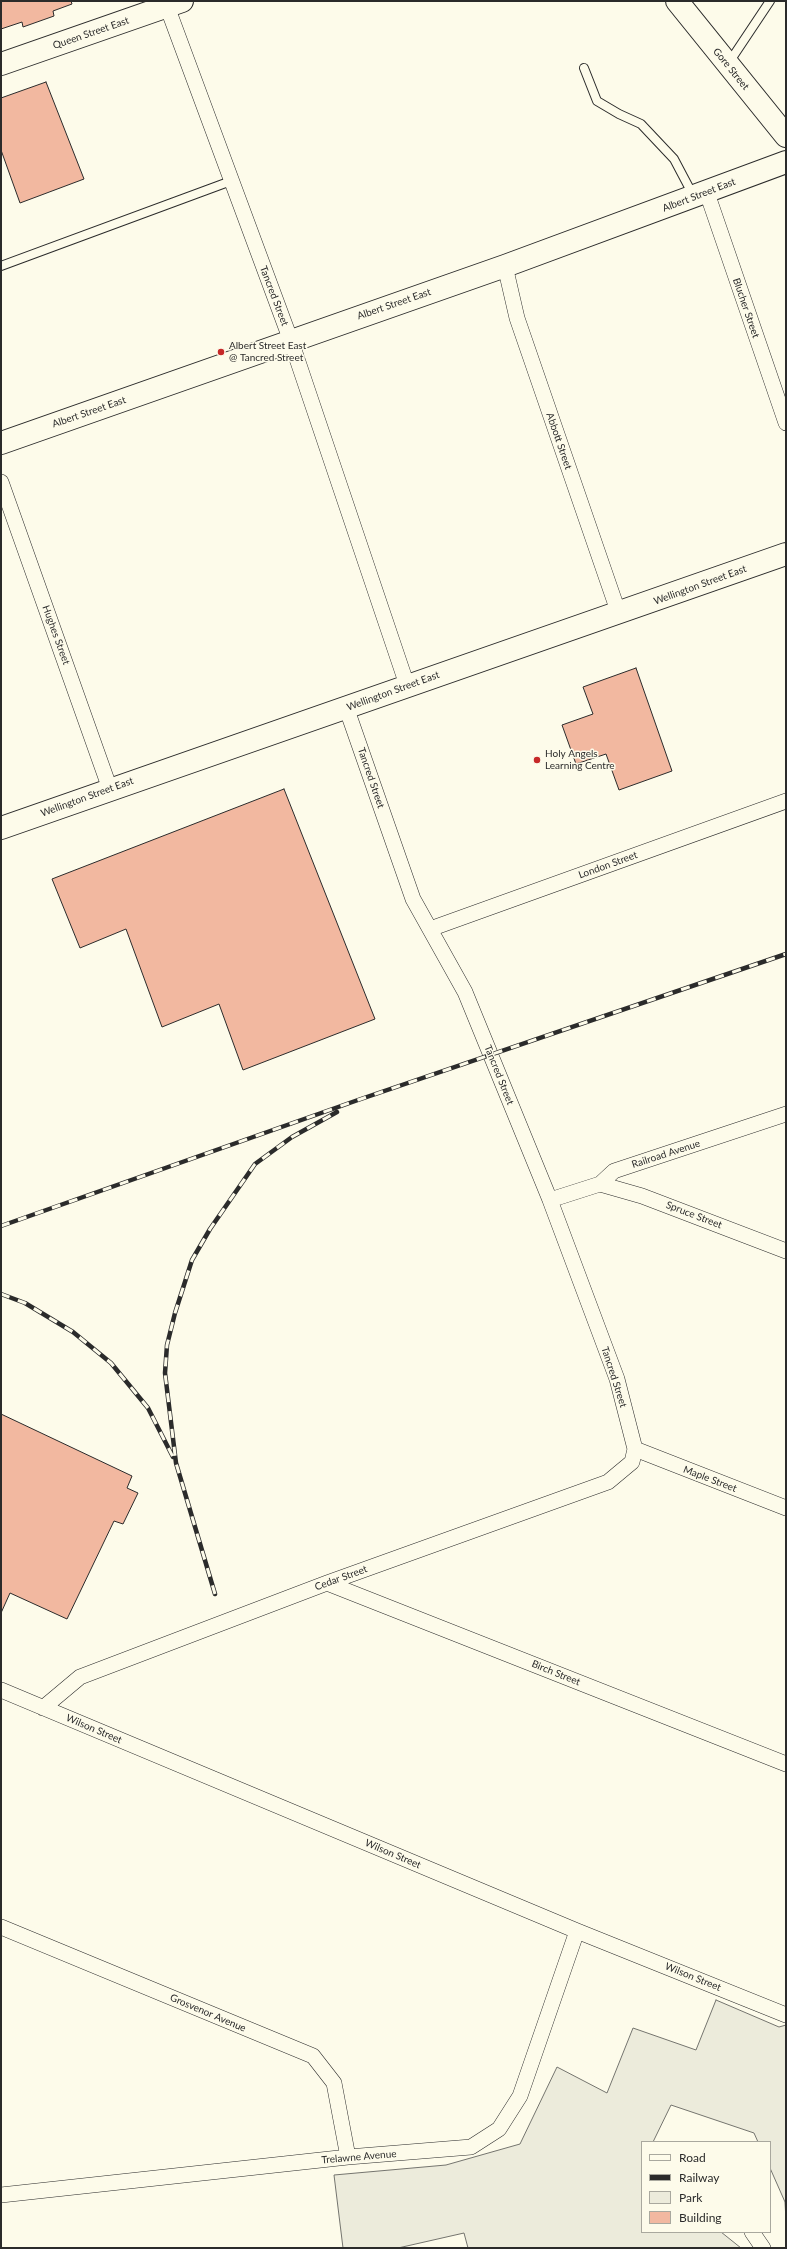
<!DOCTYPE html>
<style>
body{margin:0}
#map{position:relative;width:787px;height:2249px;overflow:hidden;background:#fdfbea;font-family:Lato,sans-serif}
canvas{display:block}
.frame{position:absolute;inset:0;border:2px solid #2b2b2b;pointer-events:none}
.legend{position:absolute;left:641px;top:2141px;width:130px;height:92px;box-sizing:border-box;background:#fdfbea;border:1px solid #a9a89e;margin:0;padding:5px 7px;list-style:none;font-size:12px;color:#2b2b2b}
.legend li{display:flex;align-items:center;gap:8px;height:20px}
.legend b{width:20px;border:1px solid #a9a89e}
</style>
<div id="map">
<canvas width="787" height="2249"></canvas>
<div class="frame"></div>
<ul class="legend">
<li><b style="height:5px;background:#fdfbea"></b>Road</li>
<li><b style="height:5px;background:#2b2b2b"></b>Railway</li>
<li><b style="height:11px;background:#ecebdb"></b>Park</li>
<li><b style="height:11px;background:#f2b8a0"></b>Building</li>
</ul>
</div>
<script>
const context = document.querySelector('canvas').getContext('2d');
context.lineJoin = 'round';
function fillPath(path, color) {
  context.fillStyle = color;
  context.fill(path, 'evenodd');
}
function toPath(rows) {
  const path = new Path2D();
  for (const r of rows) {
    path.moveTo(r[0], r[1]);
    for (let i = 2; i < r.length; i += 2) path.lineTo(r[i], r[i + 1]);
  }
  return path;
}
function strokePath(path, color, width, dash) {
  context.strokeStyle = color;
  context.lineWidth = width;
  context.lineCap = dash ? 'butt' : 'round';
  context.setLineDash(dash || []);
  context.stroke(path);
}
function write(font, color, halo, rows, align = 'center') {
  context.font = font + ' Lato,sans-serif';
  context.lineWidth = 3;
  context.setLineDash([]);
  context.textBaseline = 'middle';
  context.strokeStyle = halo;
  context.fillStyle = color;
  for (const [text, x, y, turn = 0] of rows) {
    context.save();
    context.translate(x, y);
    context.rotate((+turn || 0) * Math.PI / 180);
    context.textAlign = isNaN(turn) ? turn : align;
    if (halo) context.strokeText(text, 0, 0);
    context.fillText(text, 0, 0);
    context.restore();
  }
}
const green = toPath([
 [716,2000,779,2027,786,2025,786,2221,785,2202,770,2168,770,2142,758,2142,754,2133,671,2105,653,2142,642,2142,642,2232,721,2232,741,2248,468,2248,464,2233,398,2248,343,2248,334,2175,446,2165,520,2144,557,2067,607,2093,633,2028,696,2050,716,2000]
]);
fillPath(green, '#ecebdb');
strokePath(green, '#74746e', 1);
const building = toPath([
 [1,1,71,1,72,4,53,11,54,16,23,27,22,22,1,29,1,1],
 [46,82,84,179,20,203,1,150,1,98,46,82],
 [636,668,672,771,619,790,606,754,576,764,562,725,593,714,583,687,636,668],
 [284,789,375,1019,243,1070,219,1004,162,1027,126,929,80,948,52,879,284,789],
 [1,1414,132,1476,127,1488,138,1493,123,1524,114,1521,67,1619,10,1593,1,1613,1,1414]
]);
fillPath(building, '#f2b8a0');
strokePath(building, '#2b2b2b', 1);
const lane = toPath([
 [728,64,770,1],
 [584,68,597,101,619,114,641,124,674,159,693,195],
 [1,266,231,181]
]);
const street = toPath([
 [165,1,291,341,407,685],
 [707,193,786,423],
 [505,266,517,318,619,614],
 [1,482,110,789],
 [430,929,786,801],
 [600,1184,642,1196,786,1251],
 [550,1200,600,1184,614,1171,786,1114],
 [635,1449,786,1508],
 [327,1583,786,1764],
 [1,1690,577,1931,786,2015],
 [43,1708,80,1677,327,1583,608,1482,632,1462,635,1449,617,1379,550,1200,465,992,413,899,346,707],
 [1,1927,313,2056,334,2083,348,2157],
 [1,2195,348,2157,471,2147,499,2129,520,2096,577,1931],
 [752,2232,763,2248]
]);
const secondary = toPath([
 [677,1,786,136],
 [1,64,182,1],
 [1,443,505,266,786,162],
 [1,828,786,554]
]);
strokePath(lane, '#2b2b2b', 10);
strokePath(street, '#2b2b2b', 16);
strokePath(secondary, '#2b2b2b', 24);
strokePath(lane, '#fdfbea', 8);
strokePath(street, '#fdfbea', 15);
strokePath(secondary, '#fdfbea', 22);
const rail = toPath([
 [1,1226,358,1100,786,954],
 [1,1294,25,1303,73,1332,111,1363,148,1408,173,1457],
 [215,1594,176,1463,165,1373,167,1345,175,1313,192,1260,210,1229,255,1164,292,1137,337,1112]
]);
strokePath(rail, '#2b2b2b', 4.5);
strokePath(rail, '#fdfbea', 3, [9]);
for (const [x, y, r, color] of [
 [221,352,4,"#c62828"],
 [537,760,4,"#c62828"]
]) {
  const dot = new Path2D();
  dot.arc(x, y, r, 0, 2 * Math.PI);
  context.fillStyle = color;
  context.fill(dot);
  strokePath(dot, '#fdfbea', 1.5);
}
write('10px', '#2b2b2b', '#fdfbea', [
 ["Queen Street East",91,33,-19],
 ["Gore Street",731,69,51],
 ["Albert Street East",699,195,-21],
 ["Tancred Street",274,296,69],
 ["Albert Street East",394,304,-19],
 ["Blucher Street",746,308,71],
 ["Albert Street East",89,412,-19],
 ["Abbott Street",559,441,71],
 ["Wellington Street East",700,585,-20],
 ["Hughes Street",56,635,70],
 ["Wellington Street East",393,691,-20],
 ["Tancred Street",371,778,71],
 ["Wellington Street East",87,797,-20],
 ["London Street",608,865,-20],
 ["Tancred Street",499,1075,68],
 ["Railroad Avenue",666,1154,-18],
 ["Spruce Street",694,1215,21],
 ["Tancred Street",614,1377,72],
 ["Maple Street",710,1479,21],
 ["Cedar Street",341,1578,-20],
 ["Birch Street",556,1673,22],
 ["Wilson Street",94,1729,23],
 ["Wilson Street",393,1854,23],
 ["Wilson Street",693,1977,22],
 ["Grosvenor Avenue",208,2013,23],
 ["Trelawne Avenue",359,2157,-5]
]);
write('10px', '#2b2b2b', '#fdfbea', [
 ["Albert Street East",229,346],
 ["@ Tancred Street",229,358],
 ["Holy Angels",545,754],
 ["Learning Centre",545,766]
], 'left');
</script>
